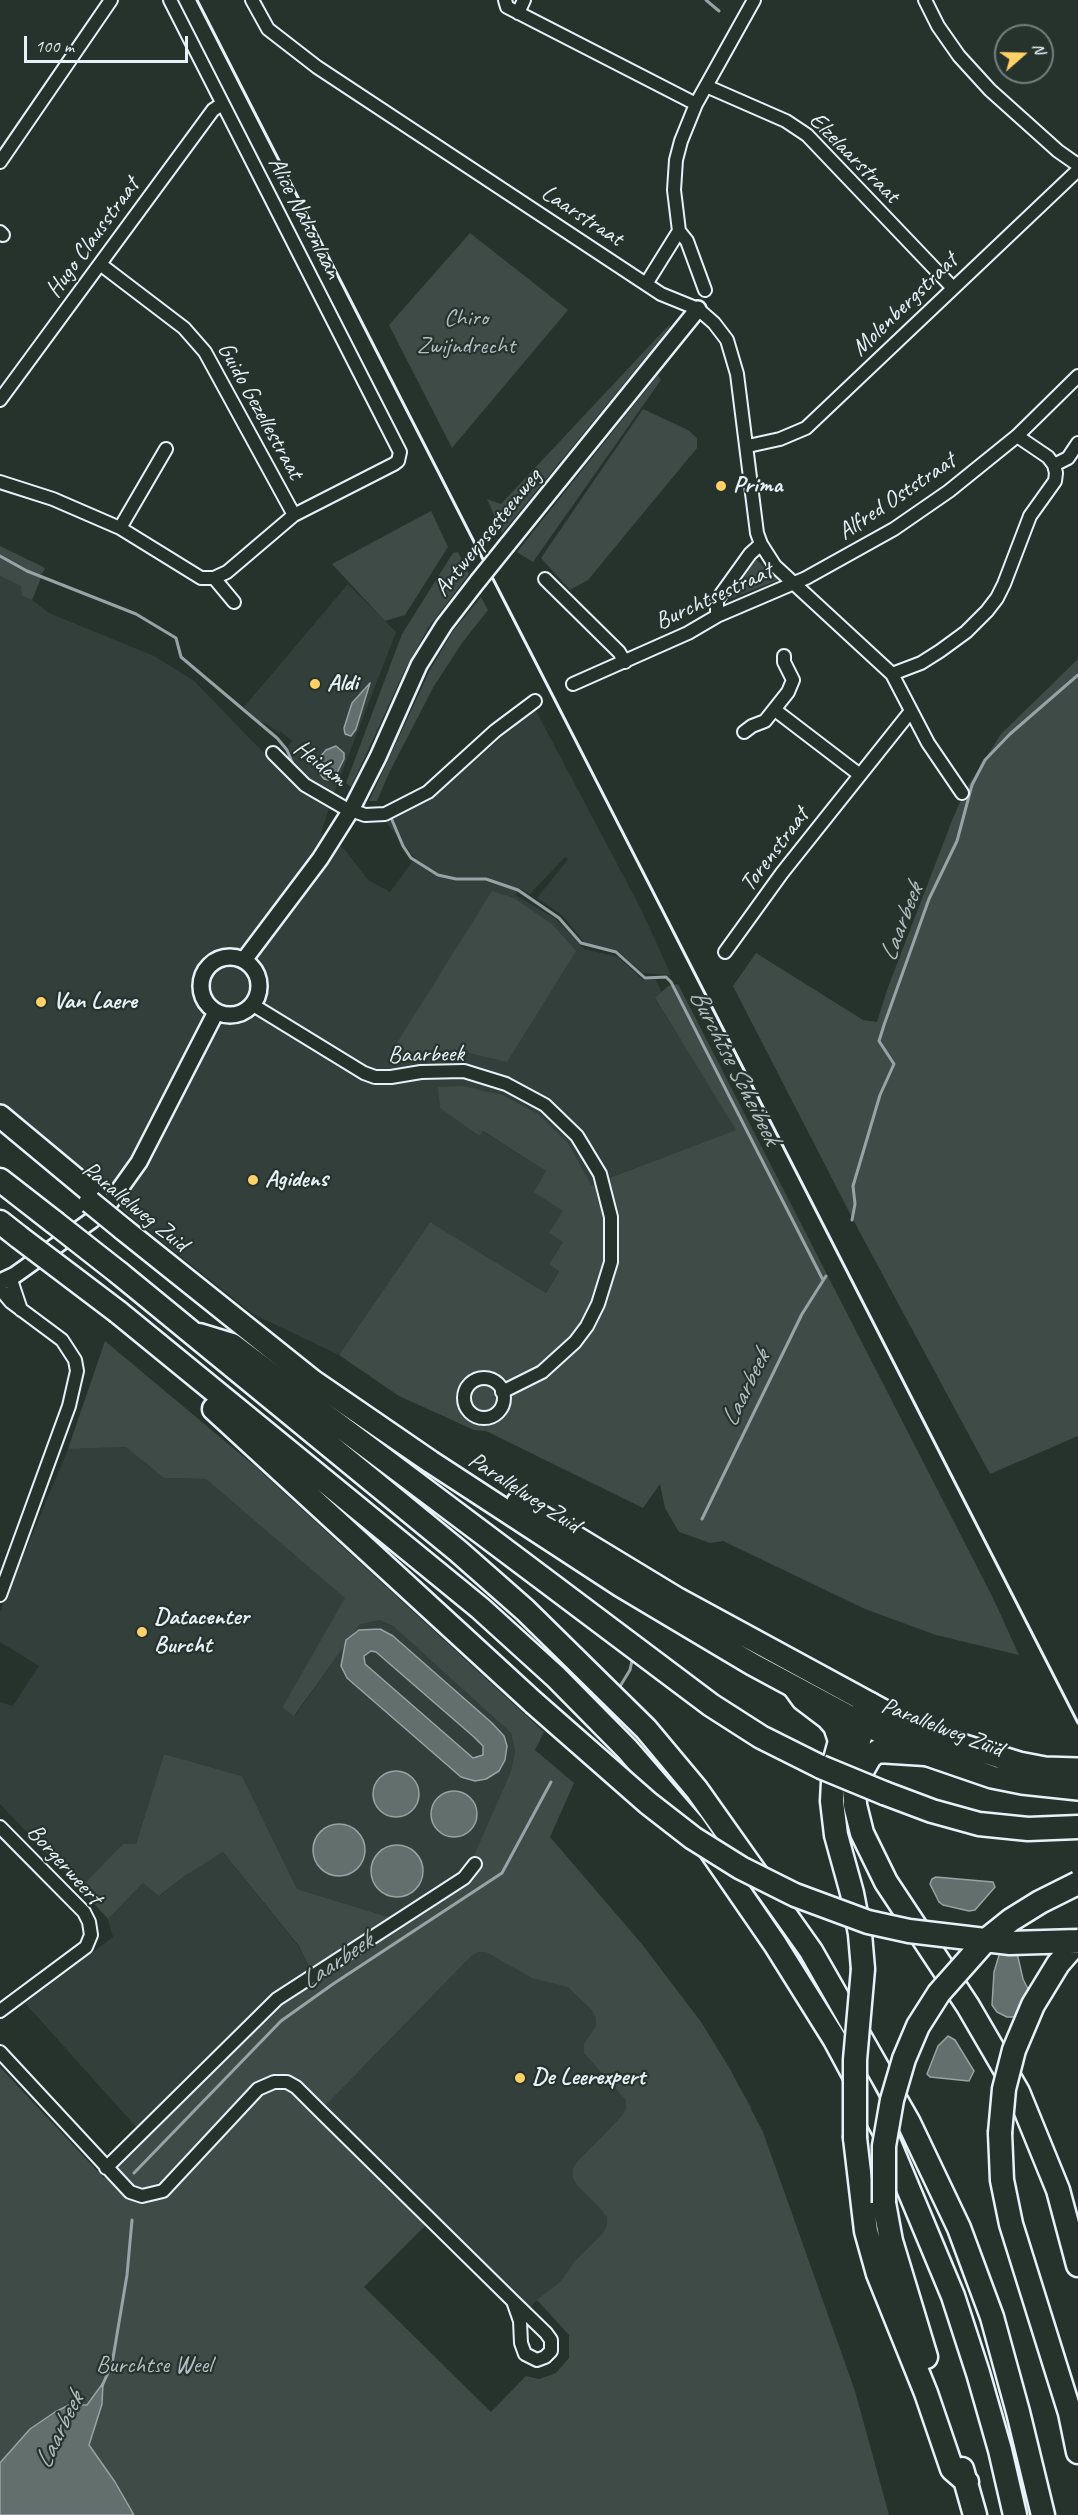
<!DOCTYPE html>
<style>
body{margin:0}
#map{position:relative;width:1078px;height:2515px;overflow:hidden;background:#26332d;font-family:Caveat,sans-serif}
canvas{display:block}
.north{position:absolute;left:994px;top:24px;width:60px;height:60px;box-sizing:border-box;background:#26332d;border:2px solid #747f7e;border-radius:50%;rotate:70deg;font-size:16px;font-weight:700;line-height:24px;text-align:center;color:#e8f1f8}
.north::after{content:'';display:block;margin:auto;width:21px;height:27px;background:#ffd166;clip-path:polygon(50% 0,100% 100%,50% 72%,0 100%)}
.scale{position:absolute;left:24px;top:36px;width:164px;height:27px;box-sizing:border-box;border:3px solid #e8f1f8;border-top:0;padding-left:8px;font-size:18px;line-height:21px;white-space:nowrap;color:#e8f1f8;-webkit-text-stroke:4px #26332d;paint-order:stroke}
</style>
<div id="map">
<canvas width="1078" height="2515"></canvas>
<div class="north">N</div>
<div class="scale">100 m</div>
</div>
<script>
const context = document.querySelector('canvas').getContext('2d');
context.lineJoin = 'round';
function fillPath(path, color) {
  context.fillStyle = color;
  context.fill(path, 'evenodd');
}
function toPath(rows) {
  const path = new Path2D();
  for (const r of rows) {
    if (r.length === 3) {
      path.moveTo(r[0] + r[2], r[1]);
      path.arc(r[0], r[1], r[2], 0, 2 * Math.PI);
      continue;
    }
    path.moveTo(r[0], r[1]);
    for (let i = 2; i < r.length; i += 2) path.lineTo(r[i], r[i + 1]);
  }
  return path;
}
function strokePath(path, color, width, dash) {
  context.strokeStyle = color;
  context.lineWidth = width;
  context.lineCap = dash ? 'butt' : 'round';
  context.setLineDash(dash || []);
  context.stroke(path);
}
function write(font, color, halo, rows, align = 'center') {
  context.font = font + ' Caveat,sans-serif';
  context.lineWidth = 4.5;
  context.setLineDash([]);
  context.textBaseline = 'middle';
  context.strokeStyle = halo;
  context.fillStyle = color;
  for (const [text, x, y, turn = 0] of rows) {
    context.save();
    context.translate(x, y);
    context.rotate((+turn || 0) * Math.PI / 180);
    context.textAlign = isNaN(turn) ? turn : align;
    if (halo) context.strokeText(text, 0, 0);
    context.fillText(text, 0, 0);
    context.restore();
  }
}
fillPath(toPath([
 [0,576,22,586,22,596,32,600,49,613,154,656,194,681,296,786,292,757,288,746,292,741,280,731,280,734,267,724,260,722,244,707,348,584,396,632,334,793,321,833,345,850,368,880,390,892,415,858,384,820,451,781,535,709,641,909,671,975,643,973,619,952,585,943,563,916,537,898,566,862,568,859,565,857,530,894,521,889,515,895,556,919,584,949,618,957,643,980,656,980,662,993,655,999,737,1130,591,1185,439,1087,440,1108,479,1136,482,1131,546,1171,563,1211,563,1242,549,1264,559,1270,546,1293,430,1222,339,1355,253,1314,135,1220,0,1103],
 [127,1447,164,1478,206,1479,346,1598,282,1708,295,1716,360,1623,380,1620,393,1626,511,1733,515,1751,511,1771,464,1878,398,1920,297,1889,242,1776,164,1754,136,1844,123,1844,80,1888,0,1804,0,1702,13,1706,39,1666,0,1642,0,1612,68,1449],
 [223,1852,299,1947,315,1979,279,2003,146,2138,25,2003,113,1937,108,1919,143,1883,160,1896,183,1877],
 [641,1943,701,2022,752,2108,560,2323,538,2300,525,2312,296,2087,426,1953]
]), '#333f3a');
fillPath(toPath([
 [470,233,568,310,452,448,389,325],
 [669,325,670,327,502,533,487,499,501,504],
 [658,375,661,380,533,562,517,552],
 [643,409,688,430,697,438,697,448,588,580,570,590,541,558],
 [431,511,448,547,405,615,385,621,332,564],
 [0,546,45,568,42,574,40,574,41,578,32,600,22,596,21,586,0,576],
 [458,552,469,574,428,628,404,672,351,787,346,783,402,634,453,553],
 [757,560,778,580,730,599,755,560],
 [481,597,488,610,462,643,434,686,389,773,377,801,369,801,430,670,453,631],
 [1078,659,1078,1436,990,1474,857,1227,733,986,756,953,863,1020,877,1022,887,990,953,818,966,789,1001,734],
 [492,891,514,898,553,925,576,951,507,1062,465,1052,387,1059],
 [678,984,993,1598,1019,1655,936,1635,865,1609,723,1541,710,1543,679,1532,665,1508,660,1484,643,1508,486,1431,474,1430,399,1396,339,1355,430,1222,546,1293,559,1271,549,1264,563,1242,549,1233,563,1211,534,1192,546,1171,483,1131,479,1136,440,1108,438,1087,462,1086,502,1095,538,1114,568,1143,591,1185,736,1130,655,998,668,986],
 [105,1341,257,1468,544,1732,535,1750,574,1783,550,1837,641,1943,701,2022,730,2069,763,2132,855,2391,889,2515,0,2515,0,2067,104,2178,279,2003,315,1979,299,1946,223,1852,183,1877,159,1896,143,1883,108,1919,80,1888,123,1844,136,1844,164,1754,242,1776,297,1889,398,1920,464,1878,511,1771,515,1751,511,1733,393,1626,380,1620,360,1624,294,1716,282,1708,345,1598,206,1479,164,1478,126,1447,68,1449],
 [478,1952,486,1952,532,1978,568,1987,592,2010,596,2018,596,2026,584,2044,584,2053,626,2100,626,2109,622,2116,577,2162,573,2169,573,2178,577,2185,602,2210,607,2217,607,2226,603,2233,575,2261,560,2282,537,2300,569,2335,569,2358,556,2373,539,2379,526,2376,491,2412,364,2287,431,2220,320,2111,471,1956]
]), '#3e4b47');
const water = toPath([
 [370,683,356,729,351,736,345,734,344,728,352,703,370,683],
 [336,746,344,753,344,759,333,781,324,779,313,765,326,750,336,746],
 [380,1629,393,1636,492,1723,504,1736,507,1746,505,1760,499,1771,486,1779,475,1781,461,1777,347,1678,341,1666,346,1640,359,1630,380,1629],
 [371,1651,376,1652,474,1737,483,1746,483,1755,473,1758,365,1664,364,1656,371,1651],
 [396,1794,23],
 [454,1814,23],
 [339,1850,26],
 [397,1871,26],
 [936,1877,993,1882,995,1887,975,1910,969,1911,943,1905,939,1902,930,1884,932,1879,936,1877],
 [1000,1952,1017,1953,1023,1979,1030,1993,1017,2017,1007,2017,997,2012,992,2005,994,1972,1000,1952],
 [948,2036,955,2040,974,2071,969,2081,930,2077,927,2074,938,2046,948,2036],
 [103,2383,102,2404,89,2445,115,2482,134,2515,0,2515,0,2463,30,2429,55,2412,69,2405,87,2405,103,2383]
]);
fillPath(water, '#636f6d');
strokePath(water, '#98a3a5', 1.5);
strokePath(toPath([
 [706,0,719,11],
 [0,556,27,571,136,614,176,638,181,657,277,738,287,750,295,769],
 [324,789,332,793],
 [392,820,403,846,411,858,438,875,456,879,486,879,518,890,559,918,581,943,616,952,645,978,666,977,671,982,823,1280],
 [852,1220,855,1204,853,1186,880,1095,894,1064,879,1041,884,1025,929,899,957,841,972,785,985,760,1010,734,1078,675],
 [702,1519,802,1314,826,1276],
 [619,1688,630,1670,633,1656],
 [134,2173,281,2021,333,1984,502,1873,551,1782],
 [102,2386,112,2364,127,2275,132,2220]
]), '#98a3a5', 3);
const minor = toPath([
 [170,0,400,452,398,461,394,464,294,515,227,572,214,578],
 [252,0,268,29,317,67,661,294,698,309,714,323,727,340,737,374,757,533,761,544,775,566,892,674,928,743,962,793],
 [505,0,507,7,696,104],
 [925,0,938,26,959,56,990,90,1058,151,1078,165],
 [518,13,524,0],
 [706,86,786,121,807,135,953,288],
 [0,162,111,0],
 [679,231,687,241,705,290],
 [0,232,3,235],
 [100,264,184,328,205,352,294,515],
 [646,284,679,231,674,190,676,160,681,141,696,104,754,0],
 [0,400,213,110,222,104],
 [1017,436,1048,457,1054,465],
 [748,446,780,439,806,428,1078,170],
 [0,482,53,499,120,528,201,578,214,578,234,602],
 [120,528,166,449],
 [545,579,619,652,625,662],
 [717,616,717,600,750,554,761,544],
 [892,674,921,663,940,651,966,632,987,611,997,598,1004,584,1030,516,1055,481,1056,473,1054,465,1068,458,1078,443],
 [573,684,688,633,717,616,806,578,894,529,949,491,1017,436,1078,376],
 [775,710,860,775],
 [744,732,752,726,765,721,788,692,793,680,784,662,784,656],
 [273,753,305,785,343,807],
 [351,810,365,815,385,814,428,792,495,731,535,701],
 [725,952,782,873,911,711],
 [253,1005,364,1073,375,1077,391,1077,421,1072,464,1071,506,1084,545,1105,577,1136,600,1174,611,1217,611,1262,598,1304,587,1326,575,1342,542,1372,502,1392],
 [10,1277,21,1310],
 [0,1289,11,1302,62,1340,75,1360,77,1371,69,1406,0,1595],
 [484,1398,20],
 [0,1827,84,1912,89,1922,91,1935,86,1947,0,2011],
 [0,2052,130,2192,142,2196,163,2191,258,2089,274,2082,287,2082,296,2087,320,2111,513,2301,546,2333,551,2340,551,2351,545,2357,537,2360,525,2354,521,2343,520,2321,513,2301],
 [106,2168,277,1999,464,1878,475,1864]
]);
const tertiary = toPath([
 [507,545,698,309],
 [230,986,29],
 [244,960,320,859,351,810,378,757,419,665,444,625,478,581],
 [0,1282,15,1275,92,1220,109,1204,139,1162,216,1012]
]);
const trunk = toPath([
 [0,1116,96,1196],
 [123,1229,313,1381,431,1462,621,1586,752,1664,856,1720,925,1754,992,1777,1022,1783,1078,1789],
 [518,1502,678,1599,884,1711],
 [939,1738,1019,1763,1045,1768,1078,1769]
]);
const motorway = toPath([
 [0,1180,54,1222],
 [0,1222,19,1237],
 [119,1273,458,1551,525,1610,646,1729,697,1790,811,1951,909,2123,959,2228,992,2317,1018,2412,1043,2515],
 [118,1312,480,1608,556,1677,627,1749,693,1825,775,1944,835,2040,885,2133,953,2296,978,2373,1000,2450,1015,2515],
 [199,1335,232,1345,711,1705,761,1737,821,1767],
 [214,1409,534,1703],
 [795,1688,803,1699,828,1718,835,1726,840,1741],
 [870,1704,857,1747,854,1771,855,1805,862,1833,886,1882,968,2006,1018,2092,1058,2190,1078,2265],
 [862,1713,840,1741,834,1763,832,1801,836,1835,852,1893,860,1934,863,1969],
 [856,1720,874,1716,938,1745,956,1745],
 [861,1783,862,1771,870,1757,878,1751,925,1754],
 [884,1793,932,1811,979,1824,1028,1829,1078,1827],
 [1000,2133,1002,2180,1011,2224,1070,2413,1078,2452],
 [855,2138,866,2231,878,2274,926,2393,952,2469,967,2482],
 [884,2203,891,2241,926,2357],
 [962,2469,975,2515]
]);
strokePath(minor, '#e8f1f8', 16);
strokePath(tertiary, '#e8f1f8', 20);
strokePath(trunk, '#e8f1f8', 26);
strokePath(motorway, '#e8f1f8', 27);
strokePath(minor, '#26332d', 12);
strokePath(tertiary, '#26332d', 15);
strokePath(trunk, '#26332d', 21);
strokePath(motorway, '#26332d', 22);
strokePath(toPath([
 [197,0,1078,1723]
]), '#e8f1f8', 3);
const tertiaryBridge = toPath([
 [478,581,507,545]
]);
const trunkBridge = toPath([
 [90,1202,123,1229]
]);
const motorwayBridge = toPath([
 [54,1222,119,1273],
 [19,1237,118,1312],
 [534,1703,648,1803,693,1838,741,1868,795,1895,868,1922,909,1931,1010,1943,1078,1941],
 [821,1767,884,1793],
 [1000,2133,1004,2089,1014,2050,1033,2005,1058,1964,1078,1941],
 [855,2138,855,2060,863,1969],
 [884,2203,884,2146,892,2100,904,2059,918,2026,939,1993,986,1940,1011,1920,1040,1902,1078,1883]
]);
strokePath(tertiaryBridge, '#e8f1f8', 20, []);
strokePath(trunkBridge, '#e8f1f8', 26, []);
strokePath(motorwayBridge, '#e8f1f8', 27, []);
strokePath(tertiaryBridge, '#26332d', 15);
strokePath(trunkBridge, '#26332d', 21);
strokePath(motorwayBridge, '#26332d', 22);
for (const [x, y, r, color] of [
 [721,486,6,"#ffd166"],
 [315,684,6,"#ffd166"],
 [41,1002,6,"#ffd166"],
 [253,1180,6,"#ffd166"],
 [142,1632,6,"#ffd166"],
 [520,2078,6,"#ffd166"]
]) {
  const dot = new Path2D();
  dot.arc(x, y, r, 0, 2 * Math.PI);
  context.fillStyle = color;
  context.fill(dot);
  strokePath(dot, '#26332d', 2);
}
write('24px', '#e8f1f8', '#26332d', [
 ["Elzelaarstraat",854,158,45],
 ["Laarstraat",582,216,33],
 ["Alice Nahonlaan",304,218,63],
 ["Hugo Clausstraat",93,238,-54],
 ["Molenbergstraat",905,305,-44],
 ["Guido Gezellestraat",260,411,61],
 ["Alfred Oststraat",897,497,-34],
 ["Antwerpsesteenweg",488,533,-51],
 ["Burchtsestraat",714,597,-25],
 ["Heidam",320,764,38],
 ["Torenstraat",775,850,-53],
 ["Baarbeek",426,1055,-1],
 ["Parallelweg Zuid",135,1207,39],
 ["Parallelweg Zuid",524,1493,33],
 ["Parallelweg Zuid",942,1728,21],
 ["Borgerweert",64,1865,48]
]);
write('24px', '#b5bfc3', '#26332d', [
 ["Chiro",466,319],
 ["Zwijndrecht",466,347],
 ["Burchtse Weel",154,2366]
]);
write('bold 24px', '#e8f1f8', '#26332d', [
 ["Prima",733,486],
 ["Aldi",327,684],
 ["Van Laere",53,1002],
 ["Agidens",265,1180],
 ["Datacenter",154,1618],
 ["Burcht",154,1646],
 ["De Leerexpert",532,2078]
], 'left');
write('italic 26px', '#b3bdc0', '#26332d', [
 ["Laarbeek",902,923,-69],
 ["Burchtse Scheibeek",734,1067,63],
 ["Laarbeek",746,1389,-64],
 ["Laarbeek",337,1962,-34],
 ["Laarbeek",60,2431,-64]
]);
</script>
